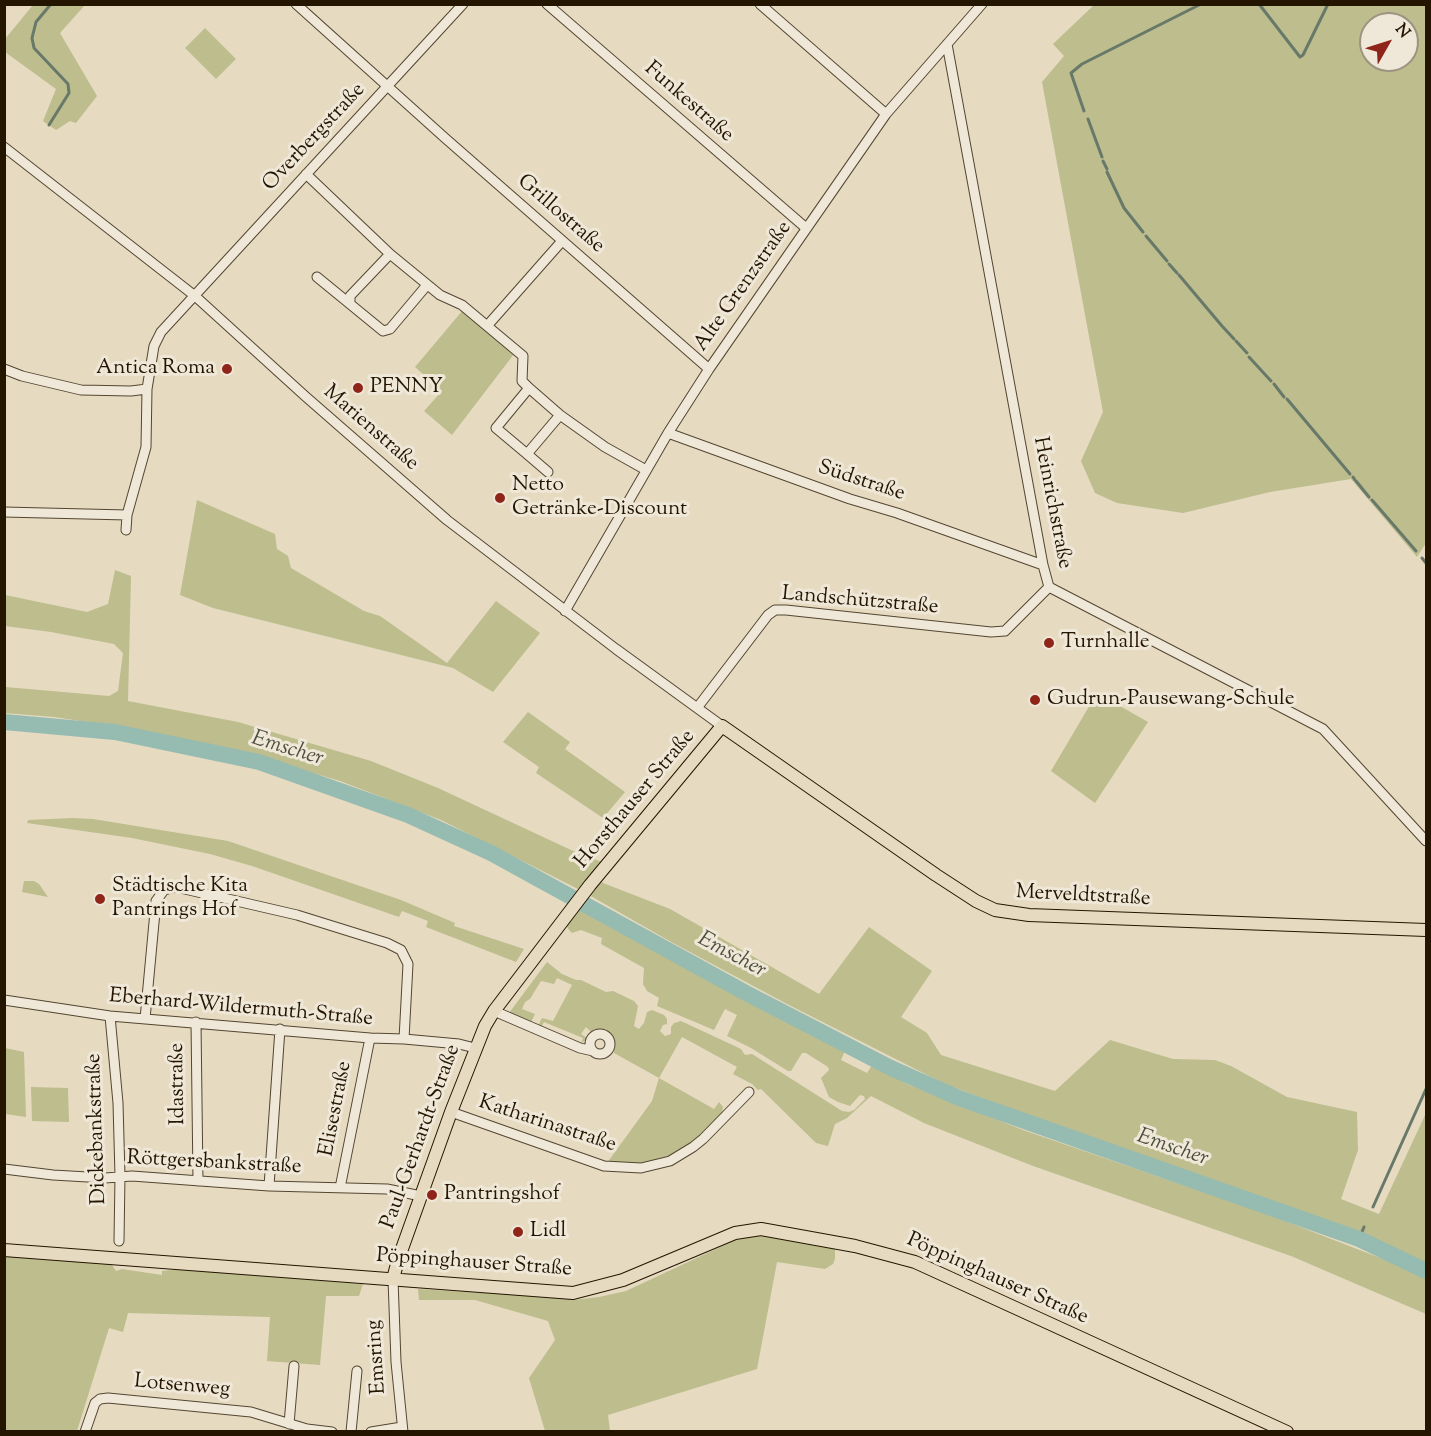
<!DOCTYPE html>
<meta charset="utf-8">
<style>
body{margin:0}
#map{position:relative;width:1431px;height:1436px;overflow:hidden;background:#e6dac1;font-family:"Sorts Mill Goudy",serif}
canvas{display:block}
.frame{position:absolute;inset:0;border:6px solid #241500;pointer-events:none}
.north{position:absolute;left:1359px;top:12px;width:60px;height:60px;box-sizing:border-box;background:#efe7d7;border:2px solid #9e9381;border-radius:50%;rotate:51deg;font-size:16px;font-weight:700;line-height:24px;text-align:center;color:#241500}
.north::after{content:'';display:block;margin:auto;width:21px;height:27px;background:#8f2418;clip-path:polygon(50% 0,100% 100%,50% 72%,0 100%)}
</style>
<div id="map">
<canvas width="1431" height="1436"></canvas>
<div class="frame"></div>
<div class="north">N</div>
</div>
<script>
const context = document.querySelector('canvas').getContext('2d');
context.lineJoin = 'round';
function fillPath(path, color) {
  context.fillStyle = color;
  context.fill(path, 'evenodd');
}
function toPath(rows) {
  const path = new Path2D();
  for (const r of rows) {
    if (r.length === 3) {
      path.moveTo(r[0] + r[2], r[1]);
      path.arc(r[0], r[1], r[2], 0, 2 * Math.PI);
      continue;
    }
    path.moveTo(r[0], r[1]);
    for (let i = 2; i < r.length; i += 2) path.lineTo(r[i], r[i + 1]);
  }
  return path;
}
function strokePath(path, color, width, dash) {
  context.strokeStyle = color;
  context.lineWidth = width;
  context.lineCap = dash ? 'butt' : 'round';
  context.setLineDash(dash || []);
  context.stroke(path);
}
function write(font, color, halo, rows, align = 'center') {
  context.font = font + ' "Sorts Mill Goudy",serif';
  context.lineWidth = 6;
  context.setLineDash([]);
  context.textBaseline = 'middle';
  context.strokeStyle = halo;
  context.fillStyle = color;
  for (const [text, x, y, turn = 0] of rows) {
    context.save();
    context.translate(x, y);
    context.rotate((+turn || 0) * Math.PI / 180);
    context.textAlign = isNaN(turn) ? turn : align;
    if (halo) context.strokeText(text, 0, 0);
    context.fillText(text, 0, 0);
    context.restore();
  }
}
fillPath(toPath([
 [33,5,85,5,60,33,97,96,76,123,70,121,56,130,43,121,56,89,5,52,5,39],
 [1094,5,1426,5,1426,543,1417,557,1351,479,1270,492,1183,513,1117,503,1095,493,1081,461,1103,412,1042,82,1064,56,1053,44],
 [1371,24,1407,24,1407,60,1371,60],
 [205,28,236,59,216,79,185,48],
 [463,310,514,354,452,435,424,411,442,391,415,367],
 [197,500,275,534,277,549,288,556,291,568,364,611,380,616,447,663,496,601,540,633,493,692,453,668,213,608,180,595],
 [115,570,131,576,128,701,238,722,371,761,438,788,571,850,602,862,580,890,441,820,340,781,243,752,127,728,54,717,5,713,5,687,109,696,118,691,123,653,114,644,51,632,5,626,5,595,87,612,108,604],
 [1097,693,1148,722,1095,803,1051,771],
 [528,712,570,742,565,749,625,792,603,818,536,773,539,767,503,742],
 [73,818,93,819,228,841,401,900,455,923,454,926,524,949,516,962,426,927,428,921,402,911,399,917,252,866,210,854,132,838,27,823,28,820],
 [601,880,603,883,670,909,819,994,869,927,932,971,901,1017,927,1033,941,1055,1055,1091,1110,1040,1173,1059,1215,1060,1231,1066,1287,1097,1357,1112,1358,1150,1341,1199,1379,1214,1426,1113,1426,1263,1356,1233,1109,1146,945,1084,787,1004,673,943,589,895],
 [24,881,34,881,39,884,48,897,22,892],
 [580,907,845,1051,841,1060,867,1073,872,1065,907,1084,1023,1130,1264,1213,1388,1261,1426,1279,1426,1314,1291,1256,1033,1166,924,1123,871,1096,847,1118,835,1124,828,1146,816,1143,761,1089,758,1090,752,1084,733,1074,737,1067,682,1037,659,1078,714,1109,719,1102,723,1107,722,1113,695,1140,669,1156,639,1164,607,1163,652,1101,659,1078,614,1053,615,1039,606,1030,598,1029,591,1032,586,1027,581,1034,587,1038,581,1044,583,1038,544,1022,541,1027,538,1026,542,1018,553,1021,572,985,557,978,554,984,541,981,530,999,525,1002,522,1009,535,1014,530,1024,512,1016,509,1013,547,962,562,974,576,980,581,980,606,992,613,991,634,1001,638,1006,634,1026,639,1029,644,1023,647,1012,652,1010,664,1015,667,1019,667,1024,663,1025,660,1031,665,1036,671,1034,671,1027,674,1023,681,1021,741,1049,745,1055,752,1054,842,1111,849,1112,854,1110,865,1099,864,1096,860,1095,850,1106,838,1102,829,1097,821,1078,829,1070,828,1067,806,1053,802,1053,791,1071,788,1071,751,1048,727,1036,737,1015,725,1009,714,1030,657,1006,659,998,647,991,643,984,644,968,601,944,602,938,581,930,572,933,569,930,566,925],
 [5,1048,24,1052,26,1117,5,1114],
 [31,1087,68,1088,69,1122,32,1121],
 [758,1234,835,1248,835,1259,833,1264,825,1269,777,1262,757,1369,608,1415,610,1431,545,1431,529,1378,555,1340,548,1321,475,1300,419,1300,418,1289,570,1298,573,1300,599,1297,626,1291,718,1248,747,1235],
 [5,1256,108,1263,112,1265,116,1271,122,1269,162,1275,162,1271,181,1269,363,1284,359,1296,326,1296,320,1365,267,1361,270,1317,128,1313,123,1332,109,1328,77,1431,5,1432]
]), '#bdbd8d');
strokePath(toPath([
 [1259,4,1300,57,1303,55,1328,4],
 [1084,111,1071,73,1082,64,1201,4],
 [1088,119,1102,157],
 [49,125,69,93,68,84,34,48,32,38,36,22,51,4],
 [1103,161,1107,169],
 [1107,172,1124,208,1143,232],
 [1146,236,1167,261],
 [1169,264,1177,273],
 [1179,275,1222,326],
 [1223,327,1234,339],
 [1236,341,1247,353],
 [1249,357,1271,381],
 [1274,384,1284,397],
 [1287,399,1350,474],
 [1353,477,1355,480],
 [1356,481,1369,497],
 [1372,500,1416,551],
 [1422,558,1426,563],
 [1373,1207,1426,1089],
 [1359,1239,1364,1227]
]), '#68796a', 3);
strokePath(toPath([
 [4,722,115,732,259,762,408,815,491,853,746,993,891,1068,959,1098,1359,1239,1426,1271]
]), '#96bbb1', 16);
const minor = toPath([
 [296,4,445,138,709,369],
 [547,4,806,228],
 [760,4,886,114],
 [947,44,1043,565,1049,587,1323,729,1426,841],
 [4,147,195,296,305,396,447,520,616,649,722,726],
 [306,174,390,254,440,295,462,305,523,356,522,381,529,388,560,415,605,447,646,470],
 [390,254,350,296,350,304,383,331,390,329,427,285],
 [317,277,350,304],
 [487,326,562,241],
 [4,369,22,376,81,390,131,391,147,389],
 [529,388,496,428,527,454,560,415],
 [668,433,850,499,897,513,1043,565],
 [527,454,548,472],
 [4,512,127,515],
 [126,530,127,515,146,447,147,389,154,346,161,332,463,4],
 [565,611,668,433,709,369,886,114,982,4],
 [697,708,768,615,775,610,786,610,991,632,1005,631,1049,587],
 [4,1000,110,1016,370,1038,404,1039,459,1044,475,1048],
 [494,1011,580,1048,593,1051],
 [110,1016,118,1103,120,1176,119,1241],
 [145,1019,156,901,164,890,176,887,297,915,387,943,401,950,408,964,404,1039],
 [196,1022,198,1181],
 [600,1044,10],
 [451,1112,604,1166,641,1168,670,1161,693,1147,703,1139,749,1092],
 [4,1169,53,1175,105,1178,132,1176,269,1186,387,1189,421,1196],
 [269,1186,280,1029],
 [340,1188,370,1038],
 [393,1279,396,1362,403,1432],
 [289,1424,294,1366],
 [85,1432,95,1403,100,1399,108,1398,251,1412,307,1429,332,1432],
 [351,1432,357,1371],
 [371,1432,402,1427]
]);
const major = toPath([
 [4,1250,573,1293,623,1280,735,1233,761,1229,855,1246,915,1262,1287,1432],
 [393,1279,398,1260,451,1112,485,1026,494,1011,590,885,722,726,936,875,976,901,995,910,1029,915,1426,930]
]);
strokePath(minor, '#544630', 11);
strokePath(major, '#241500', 14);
strokePath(minor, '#efe7d7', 9);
strokePath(major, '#e6dac1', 12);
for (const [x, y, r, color] of [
 [227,369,6,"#8f2418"],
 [358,388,6,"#8f2418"],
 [500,498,6,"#8f2418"],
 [1049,643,6,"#8f2418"],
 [1035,700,6,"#8f2418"],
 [100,899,6,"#8f2418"],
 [432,1195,6,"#8f2418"],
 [518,1232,6,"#8f2418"]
]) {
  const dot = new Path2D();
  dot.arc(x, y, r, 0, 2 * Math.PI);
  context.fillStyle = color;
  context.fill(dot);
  strokePath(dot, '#efe7d7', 2);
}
write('21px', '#241500', '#efe7d7', [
 ["Funkestraße",688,103,41],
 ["Overbergstraße",315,138,-47],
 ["Grillostraße",560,215,41],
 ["Alte Grenzstraße",744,287,-55],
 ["Marienstraße",370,429,41],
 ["Südstraße",861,482,18],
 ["Heinrichstraße",1051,503,79],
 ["Landschützstraße",860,602,5],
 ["Horsthauser Straße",636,800,-50],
 ["Merveldtstraße",1083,897,3],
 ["Eberhard-Wildermuth-Straße",241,1009,5],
 ["Idastraße",179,1084,-91],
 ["Elisestraße",337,1109,-79],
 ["Katharinastraße",547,1125,18],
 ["Dickebankstraße",98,1129,-92],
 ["Paul-Gerhardt-Straße",422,1137,-70],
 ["Röttgersbankstraße",214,1164,3],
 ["Pöppinghauser Straße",474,1264,4],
 ["Pöppinghauser Straße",997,1280,24],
 ["Emsring",378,1357,-94],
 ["Lotsenweg",182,1387,5]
]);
write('21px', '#241500', '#efe7d7', [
 ["Antica Roma",215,369,"right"],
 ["PENNY",370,388],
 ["Netto",512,486],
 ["Getränke-Discount",512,510],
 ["Turnhalle",1061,643],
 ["Gudrun-Pausewang-Schule",1047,700],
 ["Städtische Kita",112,887],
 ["Pantrings Hof",112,911],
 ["Pantringshof",444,1195],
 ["Lidl",530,1232]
], 'left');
write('italic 22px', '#4c4f3e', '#efe7d7', [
 ["Emscher",287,750,17],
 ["Emscher",731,956,28],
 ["Emscher",1172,1149,19]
]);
</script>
